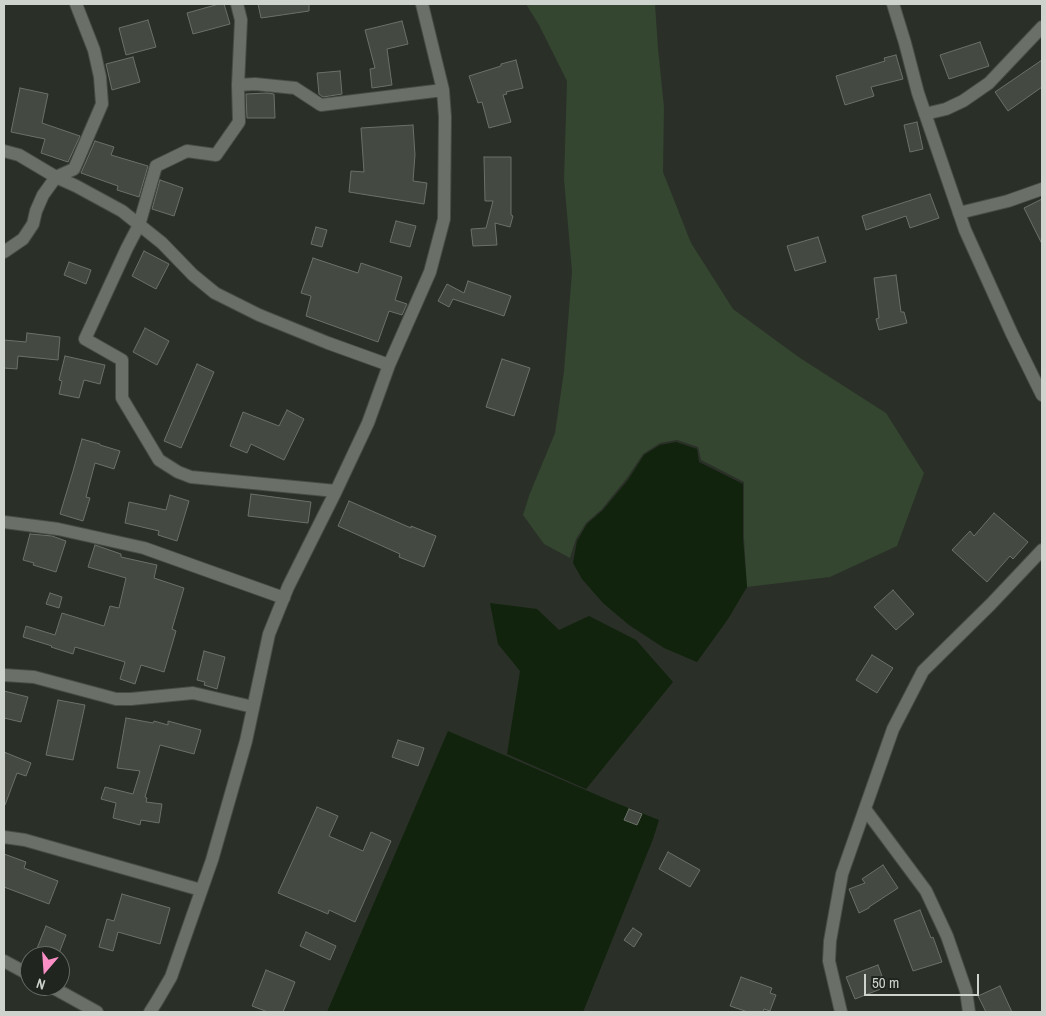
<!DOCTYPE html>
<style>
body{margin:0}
#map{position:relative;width:1046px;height:1016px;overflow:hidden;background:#2a2f28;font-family:"Archivo Narrow",sans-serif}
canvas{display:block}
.frame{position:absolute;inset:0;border:5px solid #cfd3ce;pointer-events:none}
.north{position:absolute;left:20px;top:946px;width:50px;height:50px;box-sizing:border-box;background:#20251f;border:1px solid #666b65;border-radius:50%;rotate:198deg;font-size:14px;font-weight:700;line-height:20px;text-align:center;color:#cfd3ce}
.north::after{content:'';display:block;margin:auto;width:18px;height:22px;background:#fb8fc6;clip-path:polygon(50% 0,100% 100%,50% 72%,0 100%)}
.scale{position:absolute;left:864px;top:974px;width:115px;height:22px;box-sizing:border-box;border:2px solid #cfd3ce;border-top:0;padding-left:6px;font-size:15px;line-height:18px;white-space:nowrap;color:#cfd3ce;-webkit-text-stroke:4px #20251f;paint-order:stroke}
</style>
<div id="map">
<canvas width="1046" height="1016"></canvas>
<div class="frame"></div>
<div class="north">N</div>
<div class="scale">50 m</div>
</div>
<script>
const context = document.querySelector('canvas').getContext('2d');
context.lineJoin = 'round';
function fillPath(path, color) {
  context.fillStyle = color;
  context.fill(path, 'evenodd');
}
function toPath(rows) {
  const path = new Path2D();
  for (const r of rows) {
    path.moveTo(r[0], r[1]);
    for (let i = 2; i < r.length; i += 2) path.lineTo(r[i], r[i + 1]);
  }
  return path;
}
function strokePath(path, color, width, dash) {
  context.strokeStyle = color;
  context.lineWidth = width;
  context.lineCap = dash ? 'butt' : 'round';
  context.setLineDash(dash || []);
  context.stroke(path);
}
fillPath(toPath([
 [526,4,655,4,658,48,664,107,663,172,691,243,733,309,800,358,886,413,924,473,897,546,830,577,747,587,744,539,744,482,701,460,698,447,677,440,660,443,643,454,627,478,602,509,586,523,576,539,570,558,544,544,523,515,530,493,555,433,564,371,572,272,564,179,567,81,539,25]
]), '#344530');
fillPath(toPath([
 [676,442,697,449,699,462,743,484,743,539,747,587,728,619,697,662,664,648,629,625,603,603,582,579,573,563,577,541,587,524,603,510,628,480,644,455,660,445],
 [490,603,537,609,559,630,589,616,636,640,673,682,586,789,507,754,520,671,498,644],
 [448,731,611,801,659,820,653,839,583,1012,327,1012]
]), '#11230c');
const building = toPath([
 [219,4,224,4,230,24,193,34,187,13,219,4],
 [258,4,309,4,309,11,261,18,258,4],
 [148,20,156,47,126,55,119,28,148,20],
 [402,21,408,44,387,49,392,85,372,88,370,69,375,68,365,30,402,21],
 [980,42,989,66,949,79,940,55,980,42],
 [896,55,903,79,871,87,874,96,845,105,836,76,885,61,884,58,896,55],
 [133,57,140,82,112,90,106,64,133,57],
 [516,60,523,88,506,92,507,94,503,95,511,122,489,128,482,102,478,103,469,76,501,66,501,64,516,60],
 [1042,60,1042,87,1008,111,995,92,1042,60],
 [340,71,342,94,323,97,319,94,317,73,340,71],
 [20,88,48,94,42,123,80,136,68,162,41,153,45,139,11,132,20,88],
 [267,93,274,94,275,118,247,118,246,94,267,93],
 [917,122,923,149,910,152,904,125,917,122],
 [413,125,415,155,413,181,427,183,424,204,349,192,351,171,364,172,361,128,413,125],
 [95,141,114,147,111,155,148,166,139,197,117,190,118,186,81,173,95,141],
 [484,157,511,157,511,215,513,216,510,227,495,223,497,245,473,246,471,229,486,228,493,201,485,201,484,157],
 [160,180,183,188,174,216,152,209,160,180],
 [930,194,939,218,910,228,906,216,866,230,862,216,930,194],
 [1042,199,1042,244,1024,208,1042,199],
 [396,221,416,226,410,247,390,242,396,221],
 [316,227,327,230,322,247,311,244,316,227],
 [818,237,826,262,795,271,787,246,818,237],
 [144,251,169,264,156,289,132,276,144,251],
 [313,258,358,273,361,263,402,277,395,300,407,304,406,306,402,315,389,311,378,342,306,316,311,296,301,293,313,258],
 [69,262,91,270,86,284,64,275,69,262],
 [896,275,901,312,904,312,907,323,879,330,876,319,879,318,874,278,896,275],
 [468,281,511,296,504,316,453,299,449,307,438,301,447,284,464,293,468,281],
 [145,328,169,341,157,365,133,352,145,328],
 [27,333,60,337,58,360,18,356,17,369,4,368,4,340,26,342,27,333],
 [65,356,105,365,100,384,84,380,79,398,59,394,62,381,59,380,65,356],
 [502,359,530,368,514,416,486,407,502,359],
 [197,364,214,372,181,448,164,441,197,364],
 [287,410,304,419,284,460,251,444,247,453,230,446,243,412,279,426,287,410],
 [82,439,100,444,100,445,120,451,114,469,95,463,86,497,90,498,83,521,60,514,73,471,82,439],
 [251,494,311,502,308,523,248,516,251,494],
 [170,495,189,501,177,541,158,535,159,531,125,523,129,502,166,510,170,495],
 [349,501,411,528,411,526,436,536,424,567,399,557,400,554,338,526,349,501],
 [994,513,1028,542,1013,559,1010,556,987,582,952,550,970,531,974,536,994,513],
 [30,534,52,536,66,541,56,572,33,565,34,563,23,560,30,534],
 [95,545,121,554,121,557,157,565,154,578,184,588,172,629,176,631,164,672,141,665,135,684,120,679,125,662,75,647,73,654,51,647,52,646,23,637,26,626,55,635,62,613,104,626,110,606,119,608,126,578,88,567,95,545],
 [893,590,914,614,896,630,874,607,893,590],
 [50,593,62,597,59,608,46,604,50,593],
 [204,651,225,657,217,689,204,685,205,682,197,680,204,651],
 [872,655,893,668,877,693,856,680,872,655],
 [4,691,28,697,21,722,4,718,4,691],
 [58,700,85,705,73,760,46,755,58,700],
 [126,718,153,723,154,721,168,725,168,721,201,730,194,754,160,745,145,797,147,798,146,802,162,804,159,823,141,820,140,825,113,818,116,803,101,799,105,787,133,794,140,771,117,768,126,718],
 [398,740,424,748,418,766,392,757,398,740],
 [4,752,31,763,26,776,17,773,5,805,4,805,4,752],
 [317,807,338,816,329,836,363,851,371,832,391,841,355,922,329,910,328,914,278,893,317,807],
 [629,809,642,814,637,825,624,820,629,809],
 [668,852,700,870,690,887,659,869,668,852],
 [4,854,26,862,24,868,58,881,49,904,4,887,4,854],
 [883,865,898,888,869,907,869,908,859,913,849,889,865,883,862,879,883,865],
 [122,894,170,908,160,944,118,932,113,951,99,947,107,919,114,921,122,894],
 [920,910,931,938,933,937,942,962,913,971,894,920,920,910],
 [46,926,66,935,58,956,34,956,46,926],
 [633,928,642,934,634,947,624,940,633,928],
 [306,932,336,946,330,960,300,946,306,932],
 [878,965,886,987,855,999,846,977,878,965],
 [266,970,295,982,283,1012,268,1012,252,1006,266,970],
 [741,977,772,988,770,993,776,995,770,1011,764,1009,763,1012,748,1012,730,1006,741,977],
 [1000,986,1012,1012,986,1012,978,996,1000,986]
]);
fillPath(building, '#444a42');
strokePath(building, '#6b7169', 1);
const minor = toPath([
 [237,4,241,20,238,85,239,122,216,155,187,151,156,166,139,225,127,248,85,339,122,360,122,398,159,460,178,472,191,477,336,491],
 [893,4,905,43,918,93,965,230,1012,334,1042,395],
 [238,85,255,84,295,88,321,105,443,90],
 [925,114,946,109,963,101,989,83,1042,27],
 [4,151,19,155,56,177,76,186,122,211,162,243,193,275,215,293,259,315,328,343,389,365],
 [959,213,1008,201,1042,189],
 [4,252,23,239,33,224,36,211,43,195,56,177,74,169,102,104,100,77,94,50,76,4],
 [4,522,58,529,144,548,284,598],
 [4,675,34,677,116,699,131,699,193,693,253,707],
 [865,809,926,891,947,936,966,991,969,1012],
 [4,837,25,840,201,890],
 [4,961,30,975],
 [50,986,97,1012],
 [150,1012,157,1001,171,977,212,860,246,741,269,634,288,587,336,491,368,423,389,365,430,272,444,219,445,117,443,90,422,4],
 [841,1012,829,961,830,941,842,874,893,729,923,671,991,604,1042,550]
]);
strokePath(minor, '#474c46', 14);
strokePath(minor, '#6a7068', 12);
</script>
